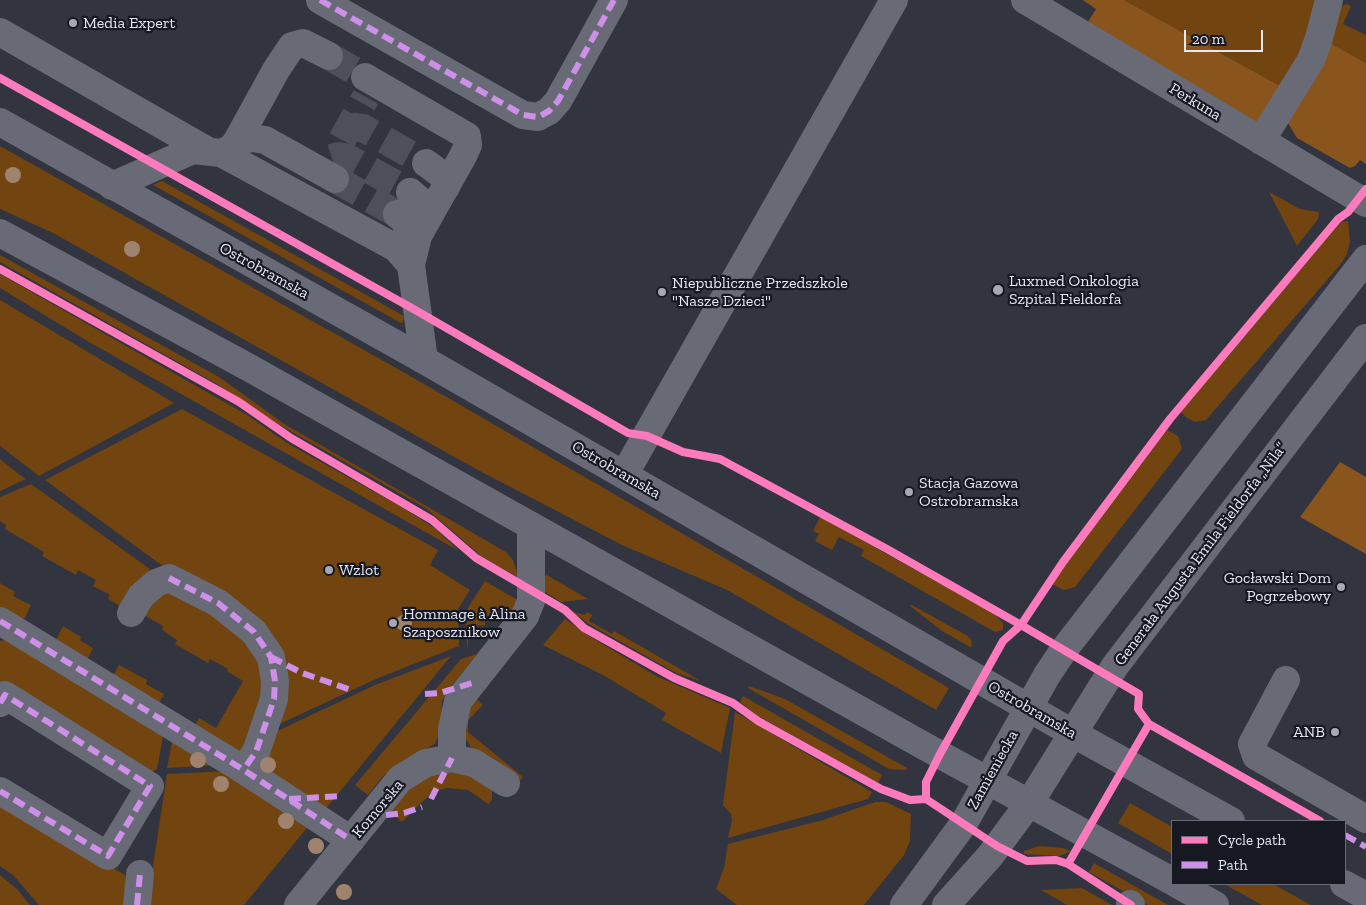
<!DOCTYPE html>
<meta charset="utf-8">
<style>
body{margin:0}
#map{position:relative;width:1366px;height:905px;overflow:hidden;background:#32343f;font-family:"Zilla Slab",serif}
canvas{display:block}
.legend{position:absolute;left:1171px;top:820px;width:175px;height:65px;box-sizing:border-box;background:#171922;border:1px solid #696b76;margin:0;padding:6px 9px;list-style:none;font-size:15px;color:#e4e7f4}
.legend li{display:flex;align-items:center;gap:10px;height:25px}
.legend b{width:25px;border:1px solid #696b76}
.scale{position:absolute;left:1184px;top:30px;width:79px;height:22px;box-sizing:border-box;border:2px solid #e4e7f4;border-top:0;padding-left:6px;font-size:15px;line-height:18px;white-space:nowrap;color:#e4e7f4;-webkit-text-stroke:4px #171922;paint-order:stroke}
</style>
<div id="map">
<canvas width="1366" height="905"></canvas>
<ul class="legend">
<li><b style="height:6px;background:#fd7abc"></b>Cycle path</li>
<li><b style="height:6px;background:#ce8fe9"></b>Path</li>
</ul>
<div class="scale">20 m</div>
</div>
<script>
const context = document.querySelector('canvas').getContext('2d');
context.lineJoin = 'round';
function fillPath(path, color) {
  context.fillStyle = color;
  context.fill(path, 'evenodd');
}
function toPath(rows) {
  const path = new Path2D();
  for (const r of rows) {
    path.moveTo(r[0], r[1]);
    for (let i = 2; i < r.length; i += 2) path.lineTo(r[i], r[i + 1]);
  }
  return path;
}
function strokePath(path, color, width, dash) {
  context.strokeStyle = color;
  context.lineWidth = width;
  context.lineCap = dash ? 'butt' : 'round';
  context.setLineDash(dash || []);
  context.stroke(path);
}
function write(font, color, halo, rows, align = 'center') {
  context.font = font + ' "Zilla Slab",serif';
  context.lineWidth = 4.5;
  context.setLineDash([]);
  context.textBaseline = 'middle';
  context.strokeStyle = halo;
  context.fillStyle = color;
  for (const [text, x, y, turn = 0] of rows) {
    context.save();
    context.translate(x, y);
    context.rotate((+turn || 0) * Math.PI / 180);
    context.textAlign = isNaN(turn) ? turn : align;
    if (halo) context.strokeText(text, 0, 0);
    context.fillText(text, 0, 0);
    context.restore();
  }
}
fillPath(toPath([
 [1124,0,1317,0,1302,49,1282,87],
 [1347,4,1351,6,1343,24,1366,35,1366,63,1330,43,1341,6],
 [0,146,405,373,949,688,936,710,727,590,622,545,476,469,53,233,0,209],
 [162,181,404,316,403,323,399,322,153,185],
 [1269,192,1300,209,1319,212,1318,219,1297,246],
 [1348,221,1350,242,1347,254,1340,265,1206,420,1195,422,1187,418,1181,412,1341,222],
 [0,255,219,377,286,425,506,552,513,560,519,578,481,556,427,509,278,424,215,383,0,262],
 [0,274,247,415,287,443,403,508,436,529,459,551,89,342,0,288],
 [0,300,88,352,174,403,39,476,0,446],
 [182,409,438,550,430,565,470,590,458,609,459,646,376,679,271,728,280,670,164,567,45,480],
 [1167,430,1178,436,1182,449,1075,587,1064,590,1051,584],
 [0,459,20,475,26,479,0,491],
 [31,484,150,569,126,609,108,599,110,595,93,586,96,580,78,570,76,575,42,556,44,552,5,529,6,525,0,521,0,497],
 [820,517,993,613,1003,623,1003,630,995,632,861,556,864,550,839,537,832,550,815,541,819,534,813,531],
 [547,575,588,599,561,602,545,592,543,577],
 [485,581,521,602,511,616,485,618,485,625,476,626,476,634,469,635,467,650,466,611],
 [0,583,15,592,13,596,31,605,25,618,21,620,0,611],
 [171,591,247,634,262,672,261,701,243,749,238,752,194,727,199,718,216,728,243,681,227,671,228,669,210,659,208,663,175,644,177,640,162,630,163,626,144,615,146,600],
 [912,605,966,635,971,639,972,646,970,647,942,631,910,606],
 [573,612,585,615,587,612,592,615,589,621,612,634,614,631,701,681,676,673,589,624],
 [565,619,589,636,656,676,730,708,721,753,662,720,666,713,603,675,543,645],
 [63,626,81,637,80,640,93,648,87,660,55,641],
 [11,639,164,732,157,769,149,773,0,685,0,641],
 [477,654,449,689,442,701,441,729,435,744,399,763,382,777,368,795,355,785,461,659],
 [451,656,324,811,261,768,271,734,375,685],
 [119,665,147,680,146,684,164,694,158,705,113,676],
 [749,686,785,699,907,768,906,770,889,769,748,688],
 [743,696,882,775,878,783,758,716,740,702],
 [476,699,483,705,468,720,468,732,523,777,521,780,493,758,472,749,466,739,464,714],
 [735,712,872,792,868,799,728,838,732,820,731,814,723,805],
 [173,737,219,765,167,768],
 [228,771,310,824,244,905,147,905,167,774],
 [454,771,463,772,492,789,492,800,488,804,468,790,447,788,436,791,425,799,402,822,388,811,405,789,428,776],
 [0,800,125,875,130,905,39,905,13,875,0,866],
 [875,802,886,802,911,814,910,841,904,855,864,905,737,905,716,889,724,868,728,844,823,820],
 [1130,803,1172,827,1172,854,1118,823],
 [1039,846,1063,848,1071,851,1060,856,1024,854,1024,851],
 [1094,863,1168,905,1148,905,1089,872],
 [0,875,18,890,30,905,0,905],
 [1224,884,1273,884,1311,905,1262,905],
 [1082,888,1112,905,1067,905,1041,890]
]), '#72440f');
fillPath(toPath([
 [1083,0,1124,0,1282,87,1258,124,1086,25,1096,9],
 [1330,43,1366,63,1366,164,1360,160,1355,166,1350,168,1297,138,1288,123,1288,119],
 [1340,462,1366,477,1366,554,1300,517]
]), '#8a551c');
strokePath(toPath([
 [329,56,365,77],
 [347,131,354,127,363,128,426,163],
 [342,140,366,97],
 [332,158,338,156,348,158,410,192],
 [335,179,397,214]
]), '#4d4f5a', 28, [28, 14]);
strokePath(toPath([
 [320,0,523,115,538,117,549,111,558,101,614,0],
 [1025,0,1366,203],
 [0,32,206,150],
 [365,77,467,136,468,145,463,156,418,236,411,265],
 [237,141,252,138,265,140,335,179],
 [1261,141,1311,60,1319,38,1329,0],
 [221,153,232,148,237,141,276,70,292,46,303,43,329,56],
 [426,163,446,178,446,187],
 [112,186,193,150,221,153,396,248,411,265,424,360],
 [410,192,423,203,426,211,426,221],
 [397,214,405,221,413,247],
 [624,475,894,0],
 [131,613,141,596,156,583,169,578,218,603,254,632,271,657,275,681,274,699,256,752,243,770],
 [0,621,239,767,351,840],
 [1286,680,1252,744,1256,756,1366,819],
 [0,703,5,695,150,786,108,856,0,791],
 [452,758,452,729,458,701,525,616,531,601,531,526],
 [1130,904,1131,905],
 [137,905,140,874],
 [298,905,400,779,426,763,452,758,474,763,506,783],
 [904,905,964,823,1047,675,1063,651,1366,259],
 [946,905,990,856,1030,802,1115,666,1366,338]
]), '#686a75', 28);
strokePath(toPath([
 [0,122,424,360,1074,734,1231,821],
 [0,233,246,366,926,747,1172,881],
 [1177,884,1215,905],
 [1344,884,1366,896]
]), '#686a78', 28);
strokePath(toPath([
 [320,0,523,115,538,117,549,111,558,101,614,0],
 [169,578,218,603,254,632,271,657,275,681,274,699,256,752,243,770],
 [0,621,239,767,351,840],
 [271,657,302,673,354,691],
 [425,694,440,693,472,683],
 [0,703,5,695,150,786,108,856,0,791],
 [289,799,342,796],
 [431,799,452,758],
 [386,815,404,813,422,807],
 [1345,835,1366,847],
 [137,905,140,874]
]), '#ce8fe9', 6, [12, 6]);
strokePath(toPath([
 [0,78,417,311,628,433,647,436,683,452,720,459,887,549,1021,625,1063,562,1170,419,1338,219,1348,212,1366,189],
 [0,269,239,402,291,438,432,520,476,558,565,610,584,628,674,678,733,703,758,721,881,789,910,800,926,799,997,846,1027,861,1056,860,1068,864,1131,905],
 [1149,724,1320,821],
 [926,799,926,782,940,754,1003,641,1021,625,1139,694,1138,709,1149,724,1068,864]
]), '#fd7abc', 8);
context.fillStyle = '#9f836f';
for (const [x, y] of [
 [13,175],
 [132,249],
 [404,623],
 [198,760],
 [268,765],
 [221,784],
 [286,821],
 [316,846],
 [344,892]
]) {
  context.beginPath();
  context.arc(x, y, 8, 0, 2 * Math.PI);
  context.fill();
}
for (const [x, y, r, color] of [
 [73,23,5,"#a6a8b5"],
 [998,290,6,"#a6a8b5"],
 [662,292,5,"#a6a8b5"],
 [909,492,5,"#a6a8b5"],
 [329,570,5,"#a6a8b5"],
 [1341,587,5,"#a6a8b5"],
 [393,623,5,"#a6a8b5"],
 [1335,732,5,"#a6a8b5"]
]) {
  const dot = new Path2D();
  dot.arc(x, y, r, 0, 2 * Math.PI);
  context.fillStyle = color;
  context.fill(dot);
  strokePath(dot, '#171922', 2);
}
write('16px', '#e4e7f4', '#171922', [
 ["Media Expert",83,23],
 ["Luxmed Onkologia",1009,281],
 ["Szpital Fieldorfa",1009,299],
 ["Niepubliczne Przedszkole",672,283],
 ["\"Nasze Dzieci\"",672,301],
 ["Stacja Gazowa",919,483],
 ["Ostrobramska",919,501],
 ["Wzlot",339,570],
 ["Gocławski Dom",1331,578,"right"],
 ["Pogrzebowy",1331,596,"right"],
 ["Hommage à Alina",403,614],
 ["Szaposznikow",403,632],
 ["ANB",1325,732,"right"]
], 'left');
write('16px', '#e4e7f4', '#171922', [
 ["Perkuna",1195,102,31],
 ["Ostrobramska",264,271,29],
 ["Ostrobramska",616,470,30],
 ["Generała Augusta Emila Fieldorfa „Nila”",1201,554,-53],
 ["Ostrobramska",1032,710,30],
 ["Zamieniecka",993,770,-61],
 ["Komorska",378,809,-50]
]);
</script>
